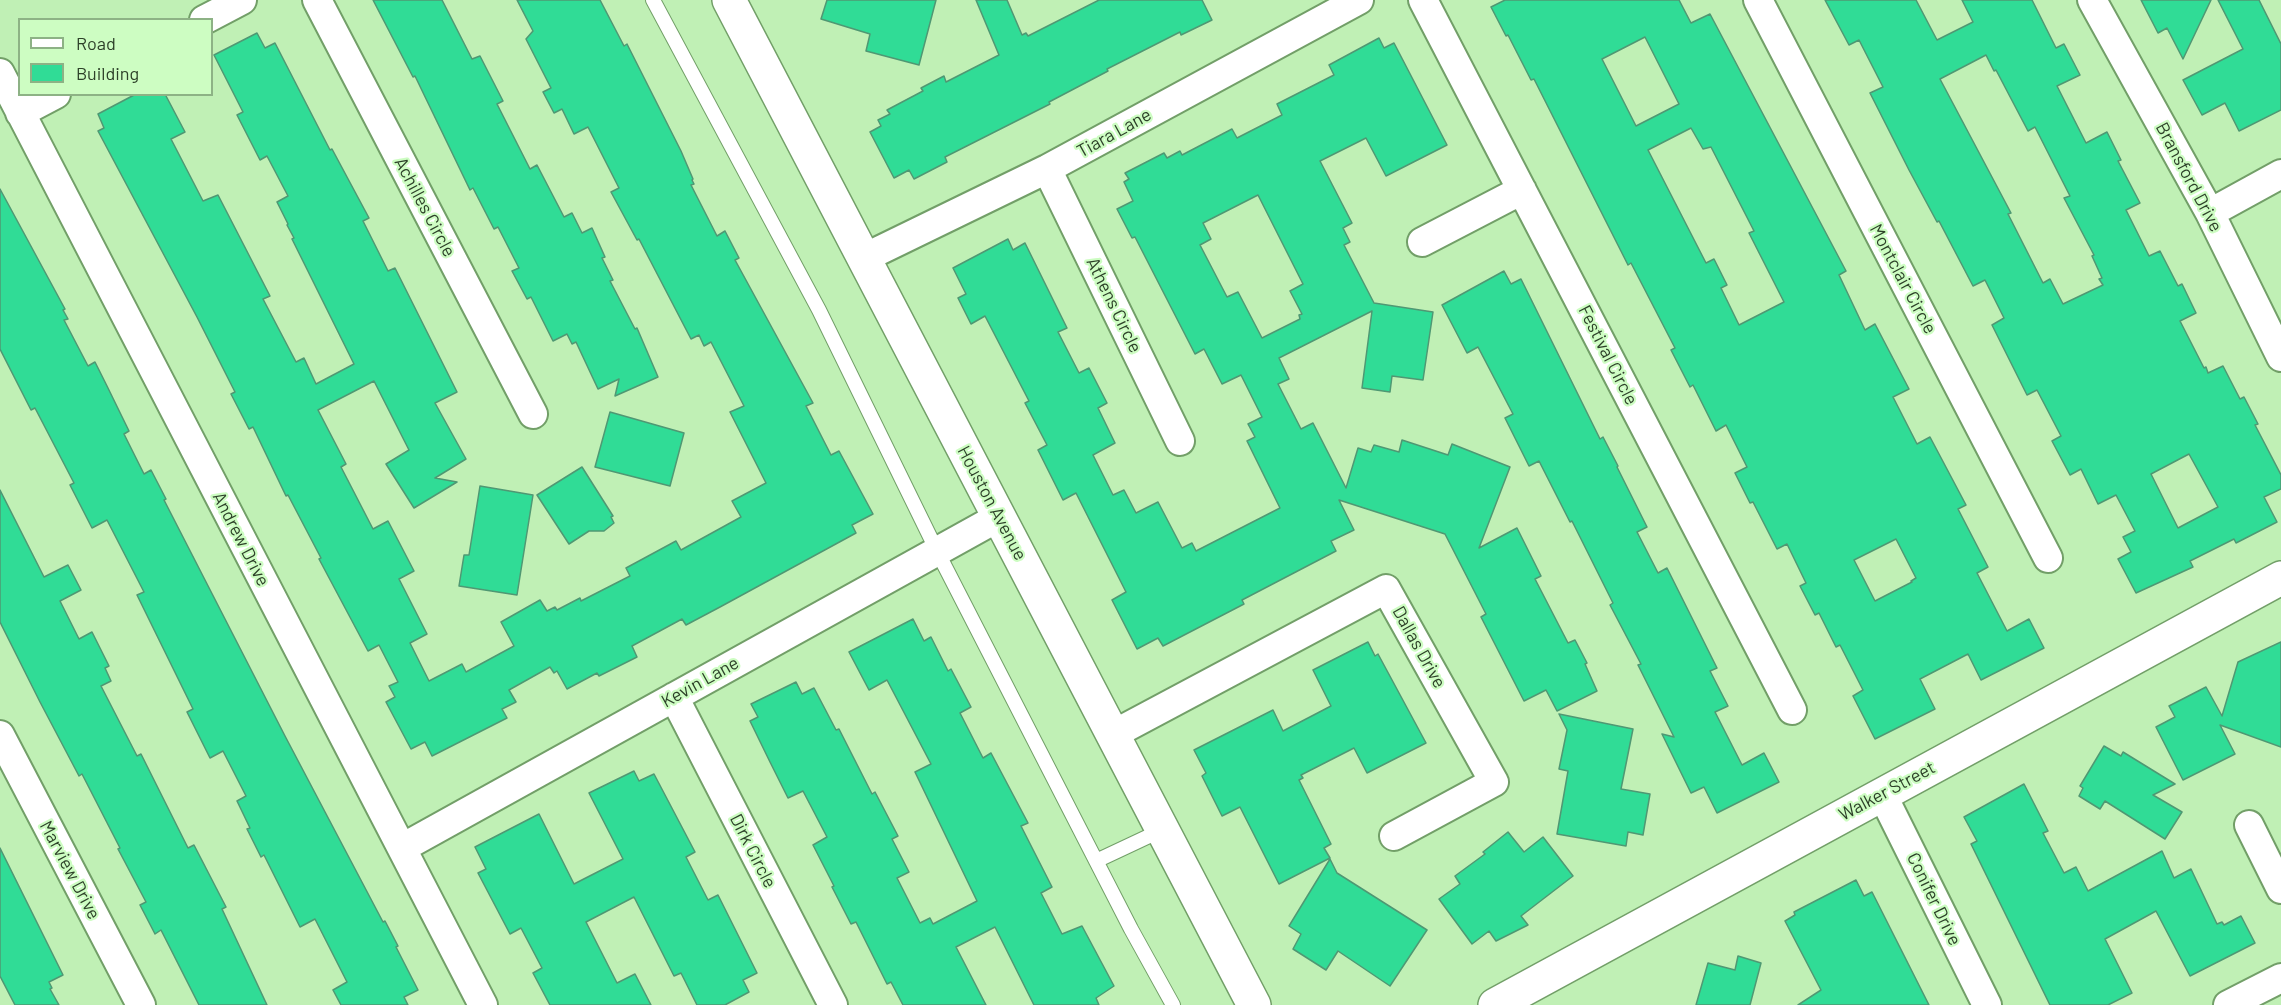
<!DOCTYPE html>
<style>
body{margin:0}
#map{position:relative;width:2281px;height:1005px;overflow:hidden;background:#c0f0b5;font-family:Barlow,sans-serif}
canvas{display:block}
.legend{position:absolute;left:18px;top:18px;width:195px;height:78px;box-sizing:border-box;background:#cdfdc2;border:2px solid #8db285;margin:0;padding:8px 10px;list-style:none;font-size:18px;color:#2d4129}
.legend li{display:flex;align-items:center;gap:12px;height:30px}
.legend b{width:30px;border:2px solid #8db285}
</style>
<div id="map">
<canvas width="2281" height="1005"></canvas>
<ul class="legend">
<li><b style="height:8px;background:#fff"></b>Road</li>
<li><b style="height:16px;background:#30dc96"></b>Building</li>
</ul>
</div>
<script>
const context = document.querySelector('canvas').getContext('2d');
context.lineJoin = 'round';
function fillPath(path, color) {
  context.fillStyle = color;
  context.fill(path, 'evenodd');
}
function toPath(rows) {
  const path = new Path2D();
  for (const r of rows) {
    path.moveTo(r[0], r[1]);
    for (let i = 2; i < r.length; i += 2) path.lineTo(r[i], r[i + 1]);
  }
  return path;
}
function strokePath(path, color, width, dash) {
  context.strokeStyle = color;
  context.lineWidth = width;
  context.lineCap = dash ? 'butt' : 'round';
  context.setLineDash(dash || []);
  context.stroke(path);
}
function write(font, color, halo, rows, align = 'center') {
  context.font = font + ' Barlow,sans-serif';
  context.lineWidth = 4.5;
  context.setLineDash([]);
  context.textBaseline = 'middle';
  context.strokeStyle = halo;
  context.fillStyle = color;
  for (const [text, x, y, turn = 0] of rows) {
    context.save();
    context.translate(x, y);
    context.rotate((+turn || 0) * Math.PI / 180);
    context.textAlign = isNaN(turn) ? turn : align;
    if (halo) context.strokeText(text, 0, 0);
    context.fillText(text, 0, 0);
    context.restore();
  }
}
const building = toPath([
 [373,0,442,0,472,59,480,56,503,101,497,104,530,169,537,165,564,217,572,213,582,233,592,228,605,257,602,258,613,280,610,281,635,329,637,328,658,377,615,396,619,379,598,389,576,342,572,344,567,334,553,341,531,297,527,299,512,271,519,268,498,227,494,229,473,188,470,190,415,76,413,77,373,0],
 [517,0,600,0,624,46,627,44,681,151,693,179,692,180,694,184,691,185,717,236,725,231,739,258,735,260,813,403,806,406,831,455,839,451,873,514,852,525,856,533,720,607,686,625,682,619,632,646,637,657,599,676,597,673,567,689,557,671,554,673,550,667,509,690,516,702,502,709,507,718,432,756,425,742,411,749,386,702,395,697,389,686,398,682,379,645,368,651,319,559,321,558,288,495,286,496,253,427,249,429,231,394,235,392,197,317,98,131,104,128,98,114,136,94,165,94,185,132,171,139,203,201,218,195,270,296,263,299,296,362,304,358,316,384,354,364,292,239,294,238,287,225,288,224,277,202,288,196,267,156,260,160,237,115,243,112,214,55,257,33,265,48,275,43,330,150,332,149,369,218,363,221,388,271,395,268,457,392,435,403,466,459,435,478,457,482,414,508,386,464,409,450,374,381,318,410,346,464,341,467,373,529,388,521,414,571,399,579,427,634,410,643,429,681,462,664,466,672,514,646,501,622,540,600,547,611,555,607,557,610,580,598,581,601,630,576,626,568,676,541,681,550,741,517,732,501,766,483,730,412,744,406,711,342,704,346,699,335,691,339,639,239,637,240,611,192,619,188,588,127,574,134,562,109,554,113,543,92,551,88,526,39,533,31,517,0],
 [827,0,936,0,919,65,866,51,870,34,821,19,827,0],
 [976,0,1007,0,1022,35,1026,33,1028,36,1099,0,1202,0,1212,20,1181,35,1180,32,1107,69,1108,71,1049,102,1050,104,945,157,947,162,914,179,909,170,894,178,870,132,881,126,878,120,890,114,887,110,923,91,921,88,944,76,946,82,999,55,976,0],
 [1505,0,1679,0,1691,23,1710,14,1846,271,1839,275,1865,330,1875,324,1909,389,1893,397,1917,444,1930,437,1966,505,1958,509,1988,567,1977,573,2007,631,2029,619,2044,648,1981,680,1968,654,1920,679,1935,709,1875,739,1853,696,1863,690,1840,645,1836,647,1819,613,1815,615,1800,586,1806,583,1787,544,1777,549,1753,502,1750,503,1735,473,1747,467,1726,425,1716,431,1693,385,1690,387,1671,350,1675,348,1631,263,1628,265,1534,79,1531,80,1508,35,1506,36,1491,7,1505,0],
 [1645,37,1679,104,1636,126,1602,59,1645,37],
 [1691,128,1703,149,1711,147,1754,231,1749,233,1784,302,1739,325,1721,288,1727,285,1714,259,1706,263,1648,150,1691,128],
 [1896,539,1916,578,1911,581,1912,582,1875,601,1854,560,1896,539],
 [1825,0,1916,0,1937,40,1973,22,1962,0,2032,0,2056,48,2064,44,2080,75,2057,86,2086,143,2107,132,2121,160,2118,161,2140,203,2126,210,2149,256,2160,251,2178,286,2182,284,2196,313,2180,321,2204,368,2206,367,2208,373,2223,366,2240,399,2244,397,2258,424,2255,425,2281,475,2281,489,2264,497,2277,522,2236,543,2234,539,2190,561,2193,567,2136,593,2118,559,2131,552,2123,537,2135,531,2116,495,2098,504,2081,469,2070,475,2052,441,2061,436,2037,390,2027,395,1992,325,2004,318,1985,280,1973,286,1939,221,1937,222,1909,170,1870,93,1883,87,1859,40,1849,45,1825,0],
 [1986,55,1994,71,1996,70,2028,131,2035,127,2070,196,2064,198,2094,255,2092,256,2102,278,2099,279,2103,285,2063,304,2050,279,2043,283,2008,214,2011,213,1940,79,1986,55],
 [2189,454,2218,507,2178,528,2151,474,2189,454],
 [2141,0,2211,0,2183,59,2167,28,2158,33,2141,0],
 [2218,0,2259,0,2281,44,2281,110,2239,131,2225,103,2202,115,2183,80,2243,49,2218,0],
 [1379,38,1384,48,1394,43,1447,145,1386,176,1366,138,1320,161,1352,223,1343,228,1350,242,1344,245,1374,303,1433,312,1423,380,1392,376,1390,392,1362,388,1372,311,1279,358,1289,379,1278,384,1301,429,1313,423,1346,488,1358,448,1371,452,1374,445,1399,452,1402,440,1448,455,1452,444,1510,467,1479,548,1517,528,1541,576,1535,579,1568,643,1575,640,1587,663,1585,664,1597,691,1557,711,1546,690,1524,701,1481,617,1486,614,1445,534,1339,500,1354,530,1331,541,1336,551,1242,600,1244,604,1163,646,1158,638,1137,649,1112,600,1126,592,1076,493,1063,500,1038,450,1047,445,1025,403,1029,401,985,316,971,324,958,298,966,294,953,268,1008,239,1013,250,1025,243,1067,328,1058,332,1079,373,1089,368,1107,403,1098,408,1115,443,1093,455,1113,495,1124,490,1136,513,1158,502,1182,548,1192,543,1196,551,1280,508,1247,441,1255,437,1248,424,1262,417,1241,375,1222,384,1204,349,1195,354,1135,237,1132,238,1117,209,1133,201,1124,182,1129,179,1125,173,1164,153,1167,158,1180,151,1182,155,1232,129,1237,138,1282,115,1277,104,1334,75,1329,65,1379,38],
 [1258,195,1303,284,1290,291,1302,314,1299,315,1300,319,1262,338,1238,292,1227,297,1200,245,1211,239,1203,223,1258,195],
 [0,189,65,309,63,310,68,319,64,320,88,366,95,362,107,386,129,431,124,434,144,474,151,470,166,499,164,500,285,736,383,922,385,921,398,946,396,947,418,990,404,997,408,1005,341,1005,333,990,347,982,315,919,300,927,264,855,261,857,247,829,250,828,237,801,246,796,223,751,210,758,187,712,193,709,137,595,144,592,107,520,92,528,70,485,74,483,35,408,31,410,0,349,0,189],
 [1504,271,1511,284,1521,279,1600,439,1603,437,1618,466,1617,467,1647,527,1637,532,1658,573,1667,568,1717,668,1710,671,1728,706,1715,712,1742,765,1764,753,1779,782,1717,813,1704,787,1691,793,1662,734,1674,737,1638,665,1641,664,1610,605,1613,603,1572,521,1570,522,1539,461,1529,466,1505,418,1513,414,1478,347,1467,353,1442,305,1504,271],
 [610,412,684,433,670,486,595,467,610,412],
 [582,467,613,516,611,517,614,523,604,531,589,531,569,544,537,495,582,467],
 [480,486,533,495,517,595,459,586,464,555,469,555,480,486],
 [0,490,44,577,68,565,81,590,60,601,79,639,92,632,109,666,105,668,111,681,101,686,137,756,141,754,188,848,194,845,226,907,222,909,267,1005,199,1005,161,930,155,934,140,905,146,902,118,849,120,848,82,774,79,776,40,702,0,622,0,490],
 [913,619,924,641,931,637,948,671,951,669,971,707,960,713,983,758,991,753,1028,823,1021,826,1052,887,1041,893,1062,934,1082,926,1114,986,1096,998,1099,1005,1034,1005,995,927,956,947,986,1005,903,1005,891,982,887,984,856,922,851,924,832,887,834,886,813,845,827,837,803,791,788,798,770,762,750,721,758,717,751,704,796,682,802,694,814,688,836,730,839,729,872,794,875,792,898,836,892,839,909,872,897,878,920,923,930,918,933,924,977,901,915,772,931,764,887,680,869,690,849,652,913,619],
 [1368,642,1375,656,1378,654,1426,743,1367,773,1354,748,1301,775,1303,778,1299,780,1331,844,1324,848,1330,858,1279,884,1240,807,1222,816,1202,776,1206,773,1194,750,1273,710,1283,731,1331,706,1313,670,1368,642],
 [2281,642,2281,747,2220,725,2235,754,2183,780,2156,727,2175,717,2169,706,2206,687,2222,716,2238,662,2281,642],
 [1559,714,1633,729,1621,789,1650,794,1643,835,1628,832,1626,846,1557,834,1568,771,1559,769,1567,730,1559,714],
 [2104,746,2121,756,2123,752,2175,784,2153,795,2182,812,2165,839,2105,801,2100,809,2079,796,2083,788,2080,786,2104,746],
 [634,771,639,781,654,774,695,852,686,857,708,900,718,895,757,973,743,980,749,992,725,1005,697,1005,681,973,674,976,634,897,586,922,617,983,635,974,651,1005,550,1005,533,973,542,968,521,928,510,934,478,873,486,869,475,847,539,814,574,884,623,859,589,793,634,771],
 [2024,784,2048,831,2043,833,2064,873,2076,867,2088,891,2162,851,2174,878,2191,869,2217,924,2222,922,2224,925,2241,916,2255,943,2190,976,2156,911,2105,939,2132,993,2108,1005,2050,1005,1971,844,1977,841,1964,817,2024,784],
 [1508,832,1524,852,1543,837,1573,876,1521,916,1528,925,1496,941,1489,931,1472,944,1439,899,1460,884,1455,876,1485,854,1483,852,1508,832],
 [0,848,63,975,49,982,52,988,50,989,59,1005,15,1005,0,976,0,848],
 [1330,859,1337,873,1427,930,1390,986,1338,951,1326,970,1293,949,1301,934,1289,926,1330,859],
 [1856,880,1864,896,1872,892,1929,1005,1798,1005,1821,990,1785,921,1795,915,1794,912,1856,880],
 [1738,956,1761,963,1750,1005,1696,1005,1708,963,1735,970,1738,956]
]);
fillPath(building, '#30dc96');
strokePath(building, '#4f9873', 1.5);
const service = toPath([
 [653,0,819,310,937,551,1131,929,1173,1005],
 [1096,861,1162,830]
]);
const minor = toPath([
 [317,0,533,414],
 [1423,0,1792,710],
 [1758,0,2048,558],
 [2092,0,2210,213,2281,357],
 [204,20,242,0],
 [0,73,483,1005],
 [20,113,56,94],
 [1047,169,1180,441],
 [2210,213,2281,174],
 [1422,242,1522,190],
 [864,258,1047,169,1359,0],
 [674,697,833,1005],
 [0,735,141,1005],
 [1112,735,1386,589,1494,782,1394,836],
 [1882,794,1987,1005],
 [2249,825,2281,889],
 [402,848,999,517],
 [2228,1005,2281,978]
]);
const tertiary = toPath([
 [729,0,1254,1005]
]);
const secondary = toPath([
 [1495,1005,2281,578]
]);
strokePath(service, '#729f68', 16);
strokePath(minor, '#729f68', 32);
strokePath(tertiary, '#729f68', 36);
strokePath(secondary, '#729f68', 36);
strokePath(service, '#fff', 14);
strokePath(minor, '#fff', 28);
strokePath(tertiary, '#fff', 33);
strokePath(secondary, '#fff', 33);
write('18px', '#2d4129', '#cdfdc2', [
 ["Tiara Lane",1114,133,-29],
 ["Bransford Drive",2189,177,62],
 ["Achilles Circle",425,207,62],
 ["Montclair Circle",1903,279,62],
 ["Athens Circle",1114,305,64],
 ["Festival Circle",1608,355,63],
 ["Houston Avenue",992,503,62],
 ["Andrew Drive",241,539,63],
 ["Dallas Drive",1419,647,61],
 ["Kevin Lane",700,682,-29],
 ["Walker Street",1887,791,-28],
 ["Dirk Circle",753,851,63],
 ["Marview Drive",70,870,62],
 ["Conifer Drive",1934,899,64]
]);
</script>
